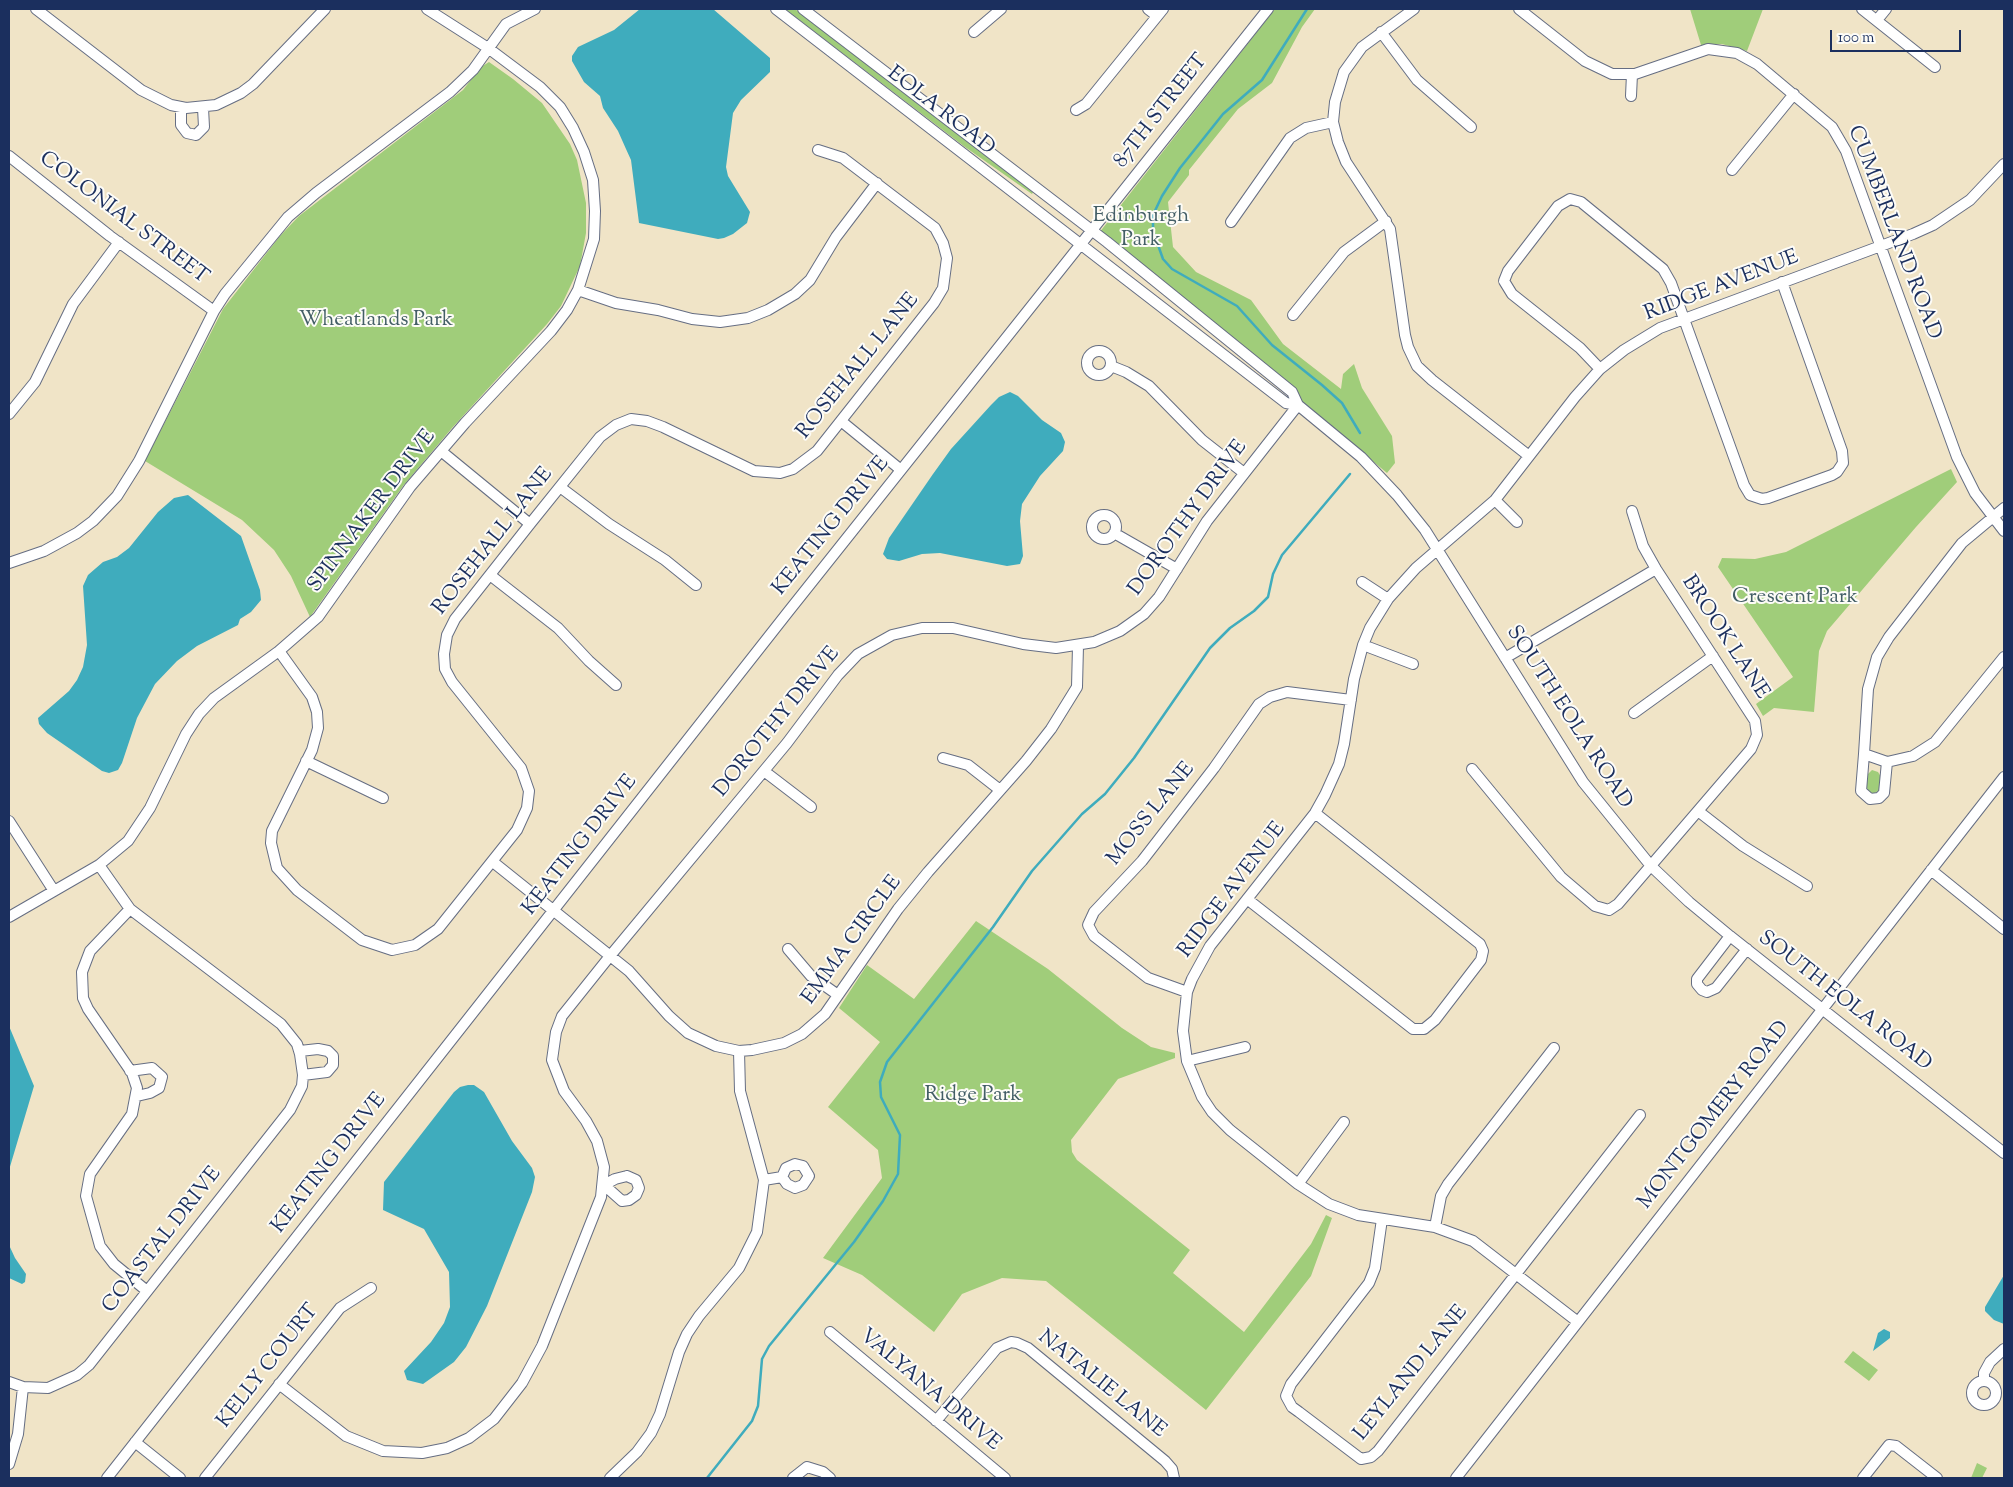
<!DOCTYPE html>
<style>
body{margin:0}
#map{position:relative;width:2013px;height:1487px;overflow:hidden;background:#f0e4c7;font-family:"Sorts Mill Goudy",serif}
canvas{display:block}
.frame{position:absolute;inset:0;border:10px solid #1b2f5e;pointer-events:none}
.scale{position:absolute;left:1830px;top:30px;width:131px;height:22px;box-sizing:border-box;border:2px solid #1b2f5e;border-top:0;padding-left:6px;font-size:15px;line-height:18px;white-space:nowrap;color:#1b2f5e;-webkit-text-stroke:4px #fdfcf7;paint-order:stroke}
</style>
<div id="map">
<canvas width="2013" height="1487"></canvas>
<div class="frame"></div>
<div class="scale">100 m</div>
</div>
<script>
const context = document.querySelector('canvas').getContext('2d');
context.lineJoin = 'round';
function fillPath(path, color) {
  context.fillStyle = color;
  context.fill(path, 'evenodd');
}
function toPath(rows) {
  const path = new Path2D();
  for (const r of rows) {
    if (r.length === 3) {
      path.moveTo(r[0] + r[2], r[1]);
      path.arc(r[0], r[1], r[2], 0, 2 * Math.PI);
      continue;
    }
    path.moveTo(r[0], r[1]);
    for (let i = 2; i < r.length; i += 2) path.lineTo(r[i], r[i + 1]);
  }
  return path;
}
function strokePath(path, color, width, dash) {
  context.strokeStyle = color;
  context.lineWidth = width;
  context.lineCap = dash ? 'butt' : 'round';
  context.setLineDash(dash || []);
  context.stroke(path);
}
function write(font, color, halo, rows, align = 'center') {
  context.font = font + ' "Sorts Mill Goudy",serif';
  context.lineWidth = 4;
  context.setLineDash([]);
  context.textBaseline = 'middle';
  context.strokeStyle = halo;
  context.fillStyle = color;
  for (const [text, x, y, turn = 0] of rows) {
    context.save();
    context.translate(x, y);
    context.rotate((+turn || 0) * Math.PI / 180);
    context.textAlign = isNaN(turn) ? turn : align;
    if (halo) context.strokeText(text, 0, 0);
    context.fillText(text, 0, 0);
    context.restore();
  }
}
fillPath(toPath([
 [785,9,795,9,1033,192,1032,194,965,147],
 [1275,9,1315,9,1302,27,1272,83,1238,109,1189,170,1189,175,1168,202,1173,247,1196,272,1251,300,1283,344,1341,389,1343,374,1354,364,1362,388,1392,436,1395,463,1387,473,1099,233],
 [1690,9,1763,9,1747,51,1722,44,1701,45],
 [489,62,513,79,542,103,570,144,577,160,586,203,586,233,580,266,561,306,547,324,452,428,403,486,310,617,291,576,274,550,242,520,145,461,223,309,280,236,299,216,463,90,481,67],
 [1951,469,1957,482,1916,527,1827,631,1819,651,1814,712,1774,708,1763,716,1756,704,1793,677,1718,567,1722,558,1755,559,1786,552],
 [1872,770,1878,772,1881,777,1880,789,1874,794,1869,792,1866,786,1868,774],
 [976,921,1048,969,1122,1028,1151,1047,1175,1053,1175,1058,1118,1079,1071,1140,1072,1152,1077,1160,1190,1250,1173,1273,1244,1332,1311,1244,1326,1215,1332,1218,1311,1276,1206,1410,1046,1281,1002,1278,962,1294,934,1332,862,1275,823,1258,882,1178,878,1150,828,1107,880,1042,839,1008,867,965,914,999],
 [1853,1351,1878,1370,1869,1381,1844,1362],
 [1977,1463,1987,1468,1982,1478,1971,1478]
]), '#a0cd7a');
fillPath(toPath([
 [640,9,713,9,770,58,770,72,741,100,733,113,726,167,728,176,750,212,747,223,733,234,724,238,718,239,639,223,631,160,626,149,618,131,603,108,600,96,584,82,572,61,572,56,578,47,614,30],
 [1010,392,1018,396,1042,420,1061,433,1065,442,1063,451,1040,476,1022,504,1020,521,1023,556,1020,564,1007,566,940,553,922,554,899,561,887,559,883,554,889,538,933,474,951,449,991,405,999,397],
 [188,495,241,536,260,590,261,600,251,612,240,619,238,625,197,646,177,661,155,684,137,718,122,763,118,770,109,773,102,771,47,733,39,724,38,718,69,691,77,680,83,667,87,645,83,586,88,575,103,562,117,557,129,548,158,512,174,498],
 [9,1026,34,1086,9,1170],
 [468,1085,474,1085,484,1092,512,1141,532,1168,535,1177,532,1192,487,1306,466,1347,454,1362,423,1384,407,1380,404,1371,431,1342,444,1323,450,1307,449,1272,424,1229,383,1210,384,1182,454,1092,460,1087],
 [9,1245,15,1258,26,1274,25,1282,22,1284,9,1278],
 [2004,1275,2004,1324,1994,1320,1985,1311,1985,1307],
 [1884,1329,1890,1332,1890,1338,1873,1351,1878,1333]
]), '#3facbd');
strokePath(toPath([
 [1307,9,1262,80,1223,114,1180,168,1162,196,1153,215,1153,231,1163,259,1172,269,1237,306,1272,345,1322,385,1342,403,1360,433],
 [707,1478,752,1421,758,1406,762,1359,769,1346,854,1242,883,1201,898,1174,900,1135,881,1097,880,1082,887,1062,993,927,1032,871,1082,814,1105,794,1134,758,1210,648,1230,628,1254,611,1268,597,1273,574,1282,555,1350,474]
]), '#3facbd', 2.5);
const minor = toPath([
 [36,9,141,90,171,105,186,108,216,105,241,93,253,84,325,9],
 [776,9,1286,403,1298,405],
 [803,9,1107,242,1292,392,1298,405,1361,457,1397,495,1425,530,1583,782,1651,866,1689,902,1730,936,2004,1153],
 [1148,9,1157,16],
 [1414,9,1362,47,1344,72,1335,102,1333,122,1338,142,1346,162,1390,229,1405,335,1408,347,1417,366,1432,380,1529,456],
 [1519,9,1585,61,1612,74,1635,74,1708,49,1737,53,1757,64,1832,127,1846,151,1957,457,1975,493,2004,531],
 [1862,9,1935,67],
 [1877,20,1886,9],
 [974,32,1001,9],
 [1381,32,1417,80,1471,127],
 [1631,96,1632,74],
 [181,108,181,125,187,133,196,135,204,127,203,108],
 [1076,110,1086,104,1163,9],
 [9,156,110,236,214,311],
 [1732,170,1794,94],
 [1231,222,1290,138,1306,128,1333,122],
 [578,290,616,303,658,310,692,319,720,322,748,318,768,310,795,294,810,280,836,237,877,183],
 [1293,315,1344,252,1386,221],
 [1099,363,12],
 [1111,366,1126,372,1149,386,1202,440,1244,473],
 [1600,369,1580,348,1512,294,1504,281,1508,271,1558,206,1570,199,1581,202,1663,269,1671,283,1744,485,1750,495,1762,499,1768,498,1832,475,1837,472,1843,463,1842,451,1782,282],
 [9,414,35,382,73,304,119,242],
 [841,421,901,470],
 [441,451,530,524],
 [560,487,609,524,665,560,696,585],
 [1495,500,1517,522],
 [1104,527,12],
 [1114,533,1177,569],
 [9,563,44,551,77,533,93,521,117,496,139,461,214,311,225,294,288,217,316,193,450,92,473,70,506,24,535,9],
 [490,575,558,628,589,661,616,685],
 [1362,582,1388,599],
 [1363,645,1413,664],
 [279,651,312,697,317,712,318,728,312,750,272,831,271,843,277,868,297,890,362,940,392,950,415,945,438,929,517,830,527,808,529,791,521,768,452,682,445,669,444,654,447,635,455,619,530,524,600,437,616,425,631,419,647,421,663,427,754,471,780,473,793,469,817,451,934,303,943,288,947,258,943,243,935,228,843,158,818,150],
 [1505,658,1656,569],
 [1634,713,1713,656],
 [1864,754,1861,791,1870,799,1879,798,1884,793,1887,762],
 [943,758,968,765,1000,790],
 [306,761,383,798],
 [1887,762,1864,754,1868,689,1877,657,1889,637,1962,543,2004,508],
 [1887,762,1913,756,1935,742,2004,657],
 [1472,769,1561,877,1595,906,1609,910,1618,904,1751,749,1757,735,1755,721,1656,569,1643,546,1632,511],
 [764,771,811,807],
 [1698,811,1743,846,1807,886],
 [9,821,54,891],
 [493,862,629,971,669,1016,688,1033,716,1046,739,1051,752,1050,784,1043,802,1034,825,1014,898,909,928,872,1026,761,1051,729,1077,687,1078,646],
 [1931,870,2004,929],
 [1247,899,1413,1029,1424,1029,1435,1020,1481,960,1483,951,1480,944,1315,813],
 [130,909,90,951,82,972,83,998,88,1009,132,1073,137,1088,132,1114,90,1174,86,1196,100,1246,114,1264,147,1291],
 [9,917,99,865,128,841,150,808,186,734,199,714,214,698,279,651,318,617,410,487,465,423,551,331,567,310,578,290,594,239,595,211,593,180,584,152,573,128,560,107,540,87,488,48,427,9],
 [1730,936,1697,979,1697,984,1702,990,1707,992,1716,988,1747,949],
 [788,949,811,976,838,995],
 [1187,992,1148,978,1094,936,1088,925,1094,912,1142,861,1214,768,1259,704,1270,697,1287,692,1351,700],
 [300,1051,318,1049,328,1051,333,1056,333,1065,327,1072,303,1075],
 [1187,1061,1245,1047],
 [130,1071,152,1068,162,1077,159,1088,150,1093,137,1096],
 [627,1176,636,1180,639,1188,636,1195,629,1200,622,1201,604,1185,615,1179,627,1176],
 [764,1180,782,1177,787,1184,795,1188,803,1185,809,1176,803,1166,795,1164,786,1168,782,1177],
 [1298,1184,1344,1122],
 [1382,1219,1375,1268,1369,1283,1291,1384,1286,1396,1292,1407,1299,1412,1361,1459,1371,1457,1378,1451,1640,1115],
 [1435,1227,1441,1196,1448,1184,1554,1048],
 [1578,1322,1473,1241,1435,1227,1358,1215,1329,1204,1298,1184,1230,1130,1212,1112,1202,1097,1187,1061,1183,1031,1187,992,1192,979,1210,946,1315,813,1325,795,1339,764,1344,744,1354,679,1363,645,1370,628,1388,599,1416,568,1495,500,1575,397,1600,369,1624,350,1660,328,1913,234,1933,225,1970,200,2004,164],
 [830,1332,1005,1478],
 [1984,1381,1984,1373,1990,1362,2004,1349],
 [1984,1393,12],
 [9,1382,23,1387,48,1388,77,1375,89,1365,290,1110,302,1086,303,1075,300,1054,297,1044,281,1024,130,909,99,865],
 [279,1384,346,1436,383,1451,422,1453,447,1448,469,1438,494,1419,522,1383,542,1346,601,1197,604,1167,597,1141,586,1121,564,1091,552,1060,556,1032,562,1016,610,956,787,743,838,675,858,654,892,635,922,628,953,628,1023,644,1056,648,1094,642,1120,631,1144,614,1159,597,1207,521,1298,405],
 [936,1421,997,1348,1011,1342,1017,1343,1028,1348,1165,1461,1172,1469,1174,1478],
 [135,1442,180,1478],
 [9,1464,18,1434,23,1387],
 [107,1478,788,612,1268,9],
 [205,1478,340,1308,371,1288],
 [610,1478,637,1452,651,1433,660,1414,679,1352,687,1334,699,1316,739,1268,757,1232,764,1180,740,1091,739,1051],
 [793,1478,807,1467,823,1472,830,1478],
 [1456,1478,2004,777],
 [1863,1478,1889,1445,1896,1446,1937,1478]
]);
strokePath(minor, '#666e83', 12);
strokePath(minor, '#fff', 10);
write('21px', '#1b2f5e', '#fdfcf7', [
 ["EOLA ROAD",940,112,38],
 ["87TH STREET",1162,112,-52],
 ["COLONIAL STREET",123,219,37],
 ["CUMBERLAND ROAD",1893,233,69],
 ["RIDGE AVENUE",1722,287,-21],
 ["ROSEHALL LANE",859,367,-51],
 ["SPINNAKER DRIVE",373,512,-53],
 ["DOROTHY DRIVE",1189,519,-54],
 ["KEATING DRIVE",832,527,-51],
 ["ROSEHALL LANE",494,542,-52],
 ["BROOK LANE",1724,638,57],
 ["SOUTH EOLA ROAD",1568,718,57],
 ["DOROTHY DRIVE",778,723,-51],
 ["MOSS LANE",1152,815,-51],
 ["KEATING DRIVE",581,846,-52],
 ["RIDGE AVENUE",1233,891,-53],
 ["EMMA CIRCLE",853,941,-54],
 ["SOUTH EOLA ROAD",1844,1002,38],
 ["MONTGOMERY ROAD",1715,1116,-52],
 ["KEATING DRIVE",330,1164,-52],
 ["COASTAL DRIVE",163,1241,-52],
 ["KELLY COURT",269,1367,-52],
 ["LEYLAND LANE",1412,1374,-51],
 ["NATALIE LANE",1101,1385,39],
 ["VALYANA DRIVE",929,1391,40]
]);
write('21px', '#435e66', '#fdfcf7', [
 ["Edinburgh",1141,217],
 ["Park",1141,241],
 ["Wheatlands Park",376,321],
 ["Crescent Park",1795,598],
 ["Ridge Park",973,1096]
]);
</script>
